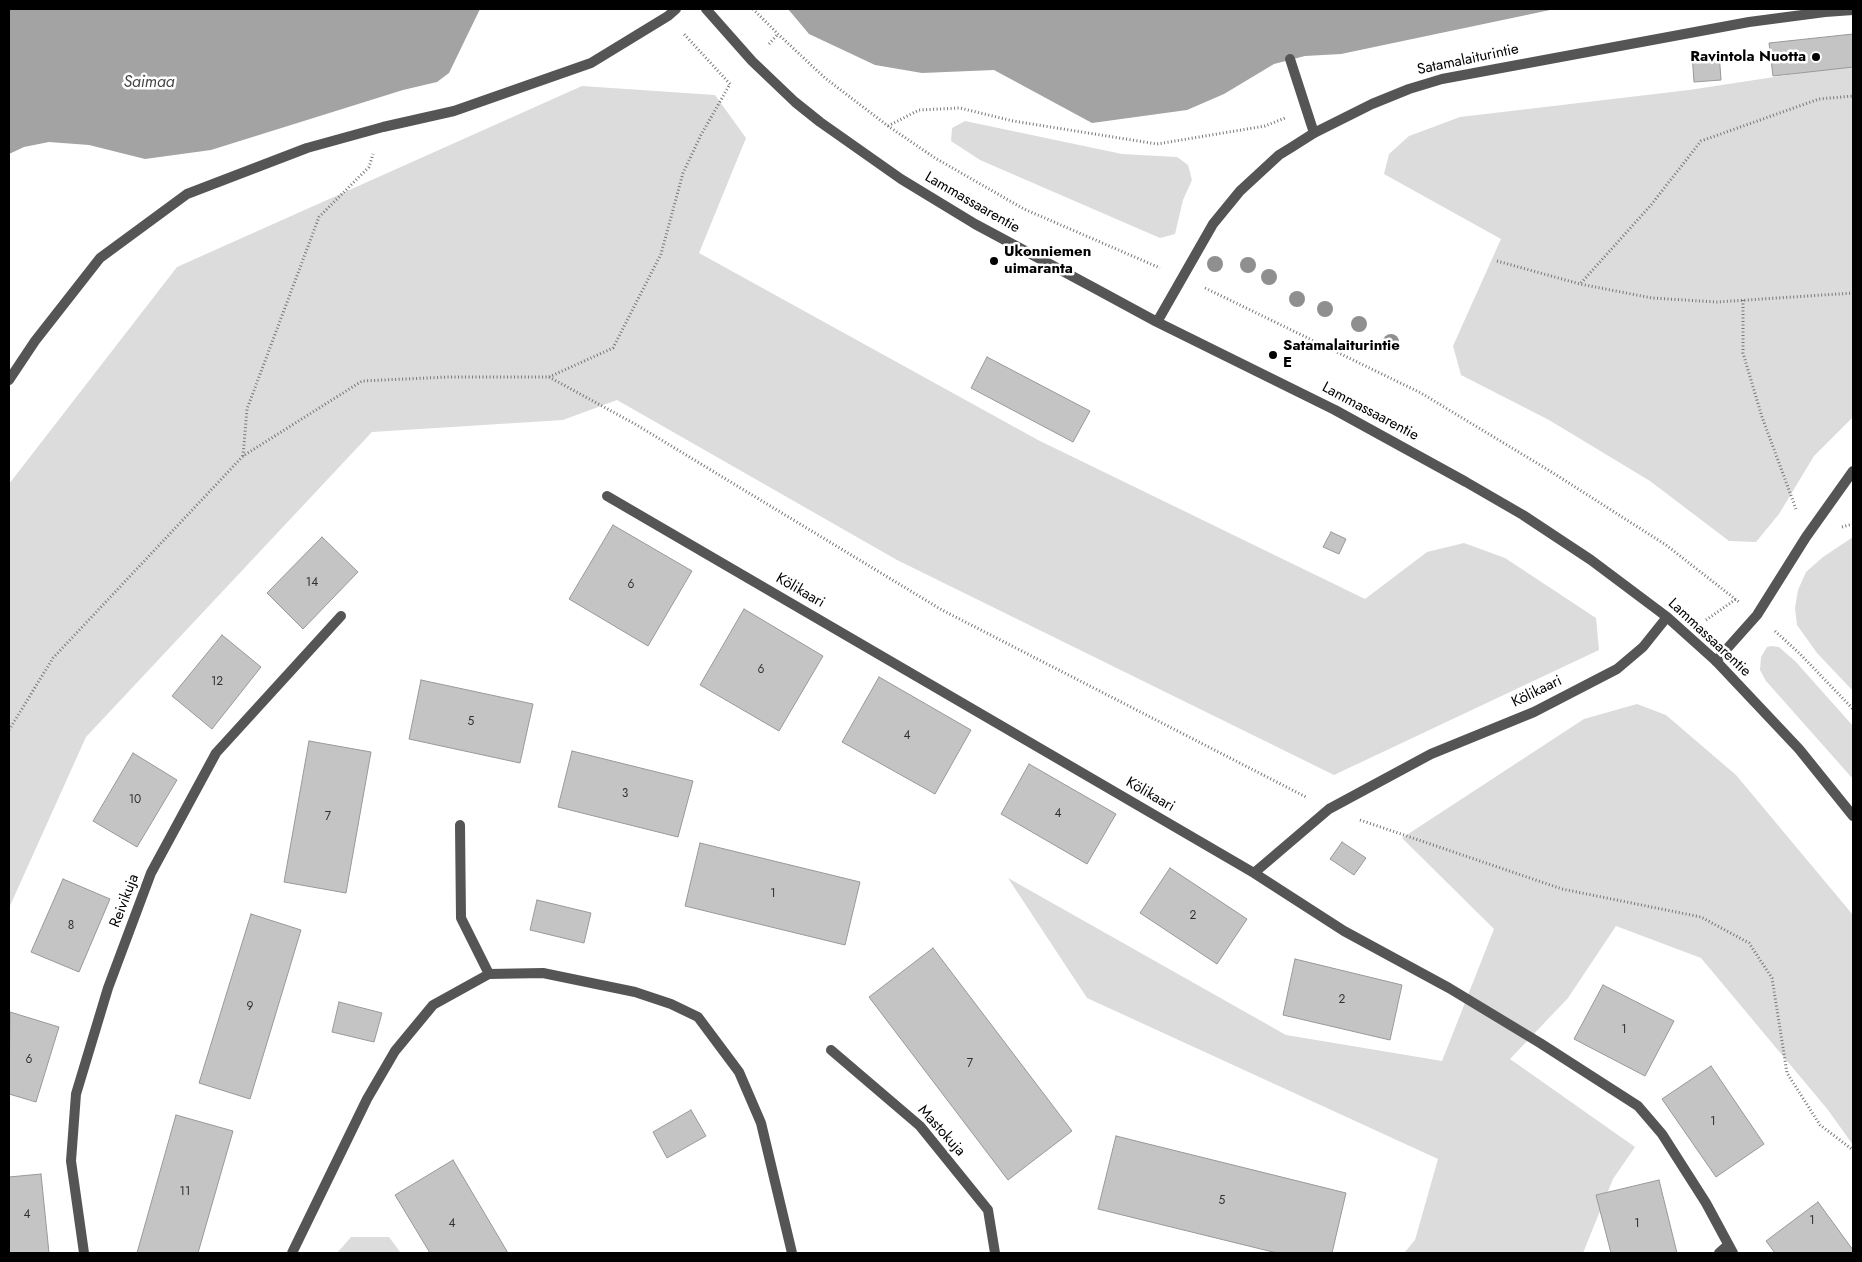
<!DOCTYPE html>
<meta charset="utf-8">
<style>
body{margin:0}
#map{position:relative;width:1862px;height:1262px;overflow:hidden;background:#fff;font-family:Jost,sans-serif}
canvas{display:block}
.frame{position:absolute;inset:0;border:10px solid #000;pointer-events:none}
</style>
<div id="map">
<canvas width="1862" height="1262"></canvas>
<div class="frame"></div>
</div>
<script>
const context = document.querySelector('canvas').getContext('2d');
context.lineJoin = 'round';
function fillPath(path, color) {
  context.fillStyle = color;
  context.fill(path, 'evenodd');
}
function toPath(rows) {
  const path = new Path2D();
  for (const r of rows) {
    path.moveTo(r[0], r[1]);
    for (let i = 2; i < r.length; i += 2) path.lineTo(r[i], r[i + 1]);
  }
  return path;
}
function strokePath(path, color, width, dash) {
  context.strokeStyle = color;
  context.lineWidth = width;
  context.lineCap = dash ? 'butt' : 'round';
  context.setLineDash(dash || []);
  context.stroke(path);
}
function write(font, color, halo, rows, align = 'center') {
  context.font = font + ' Jost,sans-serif';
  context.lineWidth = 5;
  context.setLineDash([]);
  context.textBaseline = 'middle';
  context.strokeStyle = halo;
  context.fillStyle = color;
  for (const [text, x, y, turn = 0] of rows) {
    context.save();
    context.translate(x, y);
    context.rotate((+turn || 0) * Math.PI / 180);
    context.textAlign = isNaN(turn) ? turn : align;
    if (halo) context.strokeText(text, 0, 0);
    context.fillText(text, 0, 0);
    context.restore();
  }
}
fillPath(toPath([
 [1853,65,1853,417,1814,456,1779,514,1756,542,1729,541,1650,481,1549,420,1461,375,1453,346,1501,239,1384,174,1389,154,1409,136,1460,117,1689,90],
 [582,86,715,95,746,138,699,253,1038,440,1365,599,1427,552,1464,543,1505,558,1596,618,1599,650,1334,775,897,560,617,400,563,420,372,432,86,737,9,908,9,484,177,267],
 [965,121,1122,154,1177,157,1188,165,1192,180,1183,200,1175,234,1160,238,980,160,951,141,952,128],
 [1853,537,1853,691,1817,653,1797,625,1795,608,1798,590,1806,572,1823,557],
 [1771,646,1779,647,1796,662,1853,726,1853,779,1766,681,1760,670,1761,657,1767,647],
 [1637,704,1666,715,1736,775,1853,915,1853,1145,1828,1110,1701,958,1616,926,1568,998,1510,1059,1635,1147,1613,1179,1583,1253,1404,1253,1415,1240,1438,1159,1087,998,1008,878,1286,1035,1442,1061,1494,929,1402,838,1584,719],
 [351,1237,389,1237,401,1253,337,1253]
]), '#dcdcdc');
fillPath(toPath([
 [9,9,480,9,449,73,437,82,403,90,211,150,145,159,89,145,49,142,24,147,9,154],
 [788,9,1555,9,1341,54,1305,56,1274,64,1224,94,1187,110,1092,123,994,70,922,73,875,65,809,34]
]), '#a3a3a3');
const building = toPath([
 [1853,34,1853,67,1773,76,1769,43,1853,34],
 [1719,52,1721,80,1694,82,1692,54,1719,52],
 [987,357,1090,411,1073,442,971,388,987,357],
 [613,525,692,571,648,646,569,599,613,525],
 [1331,532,1346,539,1339,554,1323,547,1331,532],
 [322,537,358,572,303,629,267,593,322,537],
 [744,609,823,656,779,731,700,685,744,609],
 [222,635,261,667,212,729,172,696,222,635],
 [879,677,971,730,935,794,842,742,879,677],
 [421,680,533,704,520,763,409,739,421,680],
 [309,741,371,752,346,893,284,882,309,741],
 [572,751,693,781,678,837,558,807,572,751],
 [133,753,177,780,137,847,93,821,133,753],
 [1029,764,1116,814,1087,864,1001,814,1029,764],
 [1342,842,1366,858,1354,875,1330,859,1342,842],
 [700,843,860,882,845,945,685,906,700,843],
 [1170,868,1247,919,1217,964,1140,913,1170,868],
 [63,879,110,899,79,972,31,952,63,879],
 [537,900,591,913,584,943,530,930,537,900],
 [251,914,301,930,250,1099,199,1083,251,914],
 [933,948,1072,1131,1008,1180,869,997,933,948],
 [1295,959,1402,985,1390,1040,1283,1015,1295,959],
 [1603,985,1674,1021,1645,1076,1574,1039,1603,985],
 [339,1002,382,1013,374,1042,332,1032,339,1002],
 [10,1012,59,1027,36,1102,9,1094,10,1012],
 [1711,1066,1764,1144,1716,1177,1662,1099,1711,1066],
 [691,1110,706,1136,667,1158,653,1132,691,1110],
 [176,1115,233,1131,198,1253,137,1253,176,1115],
 [1116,1136,1346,1193,1332,1253,1277,1253,1098,1209,1116,1136],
 [453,1160,508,1253,430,1253,395,1195,453,1160],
 [41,1174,49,1253,9,1253,9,1177,41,1174],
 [1659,1180,1677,1253,1611,1253,1596,1195,1659,1180],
 [1818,1202,1853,1250,1853,1253,1775,1253,1766,1241,1818,1202]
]);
fillPath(building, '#c4c4c4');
strokePath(building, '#999', 1);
strokePath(toPath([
 [753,9,778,34,825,78,888,126,935,158,1024,209,1160,268],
 [769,44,778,34],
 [888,126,919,110,960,108,1013,121,1157,144,1265,126,1285,118],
 [1497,261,1580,284,1652,298,1717,302,1853,293],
 [1581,283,1651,205,1701,141,1819,99,1853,96],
 [1205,288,1421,393,1550,471,1666,545,1739,602],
 [1743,300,1743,353,1762,417,1796,509],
 [549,377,635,424,942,610,1306,797],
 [243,456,247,409,319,217,369,167,373,154],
 [1842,527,1853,524],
 [1706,620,1736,599],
 [1775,631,1800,654,1853,709],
 [9,730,53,658,243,456,362,381,448,377,549,377,613,348,661,254,683,173,701,135,730,84,684,34],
 [1360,820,1562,889,1701,917,1749,943,1772,978,1787,1073,1820,1125,1853,1150]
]), '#777', 3, [1, 2.5]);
strokePath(toPath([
 [1290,59,1314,133],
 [9,380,35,341,100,258,187,194,307,148,383,127,454,111,591,63,668,16,676,9]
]), '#555', 10);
strokePath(toPath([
 [706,9,752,61,795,102,820,122,901,179,975,224,1098,290,1157,322,1335,410,1466,482,1523,515,1591,560,1667,617,1716,661,1757,615,1806,537,1853,471],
 [1157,322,1213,224,1240,191,1279,155,1292,147,1314,133,1372,104,1409,89,1442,79,1749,22,1825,12,1853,10],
 [607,496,1254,873,1329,809,1431,754,1534,712,1617,669,1643,647,1667,617],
 [460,825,461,918,489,974,543,973,635,992,671,1004,698,1017,739,1072,761,1123,792,1253],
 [1254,873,1344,931,1449,988,1540,1043,1638,1106,1662,1134,1706,1203,1733,1253],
 [831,1050,920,1126,988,1210,995,1253],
 [84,1253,71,1161,76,1094,108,988,151,873,216,753,341,616],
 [292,1253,367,1099,395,1051,433,1005,489,974],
 [1719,1253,1728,1245]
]), '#555', 10);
strokePath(toPath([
 [1716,661,1799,749,1853,816]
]), '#555', 10);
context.fillStyle = '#8f8f8f';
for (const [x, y] of [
 [1215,264],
 [1248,265],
 [1269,277],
 [1297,299],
 [1325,309],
 [1359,324],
 [1391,342]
]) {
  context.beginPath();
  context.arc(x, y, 8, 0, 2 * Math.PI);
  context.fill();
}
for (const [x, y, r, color] of [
 [1816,57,5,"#000"],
 [994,261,5,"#000"],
 [1273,355,5,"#000"]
]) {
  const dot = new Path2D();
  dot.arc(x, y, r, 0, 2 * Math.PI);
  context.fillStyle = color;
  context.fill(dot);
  strokePath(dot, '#fff', 2);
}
write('12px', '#313131', null, [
 ["14",312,583],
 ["6",631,585],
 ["6",761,670],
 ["12",217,682],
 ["5",471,722],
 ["4",907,736],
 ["3",625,794],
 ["10",135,800],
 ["4",1058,814],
 ["7",328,817],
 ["1",773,894],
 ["2",1193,916],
 ["8",71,926],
 ["2",1342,1000],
 ["9",250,1007],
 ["1",1624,1030],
 ["6",29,1060],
 ["7",970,1064],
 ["1",1713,1122],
 ["11",185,1192],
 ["5",1222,1201],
 ["4",27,1215],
 ["1",1812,1221],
 ["4",452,1224],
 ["1",1637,1224]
]);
write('bold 15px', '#000', '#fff', [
 ["Ravintola Nuotta",1806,57,"right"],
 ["Ukonniemen",1004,252],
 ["uimaranta",1004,269],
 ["Satamalaiturintie",1283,346],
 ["E",1283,363]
], 'left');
write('15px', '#000', '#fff', [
 ["Satamalaiturintie",1468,60,-12],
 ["Lammassaarentie",972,203,30],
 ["Lammassaarentie",1370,412,28],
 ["Kölikaari",800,591,30],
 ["Lammassaarentie",1709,638,43],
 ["Kölikaari",1537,692,-26],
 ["Kölikaari",1150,795,30],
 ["Reivikuja",125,901,-69],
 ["Mastokuja",941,1131,48]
]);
write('italic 16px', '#444', '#fff', [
 ["Saimaa",149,83]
]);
</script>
